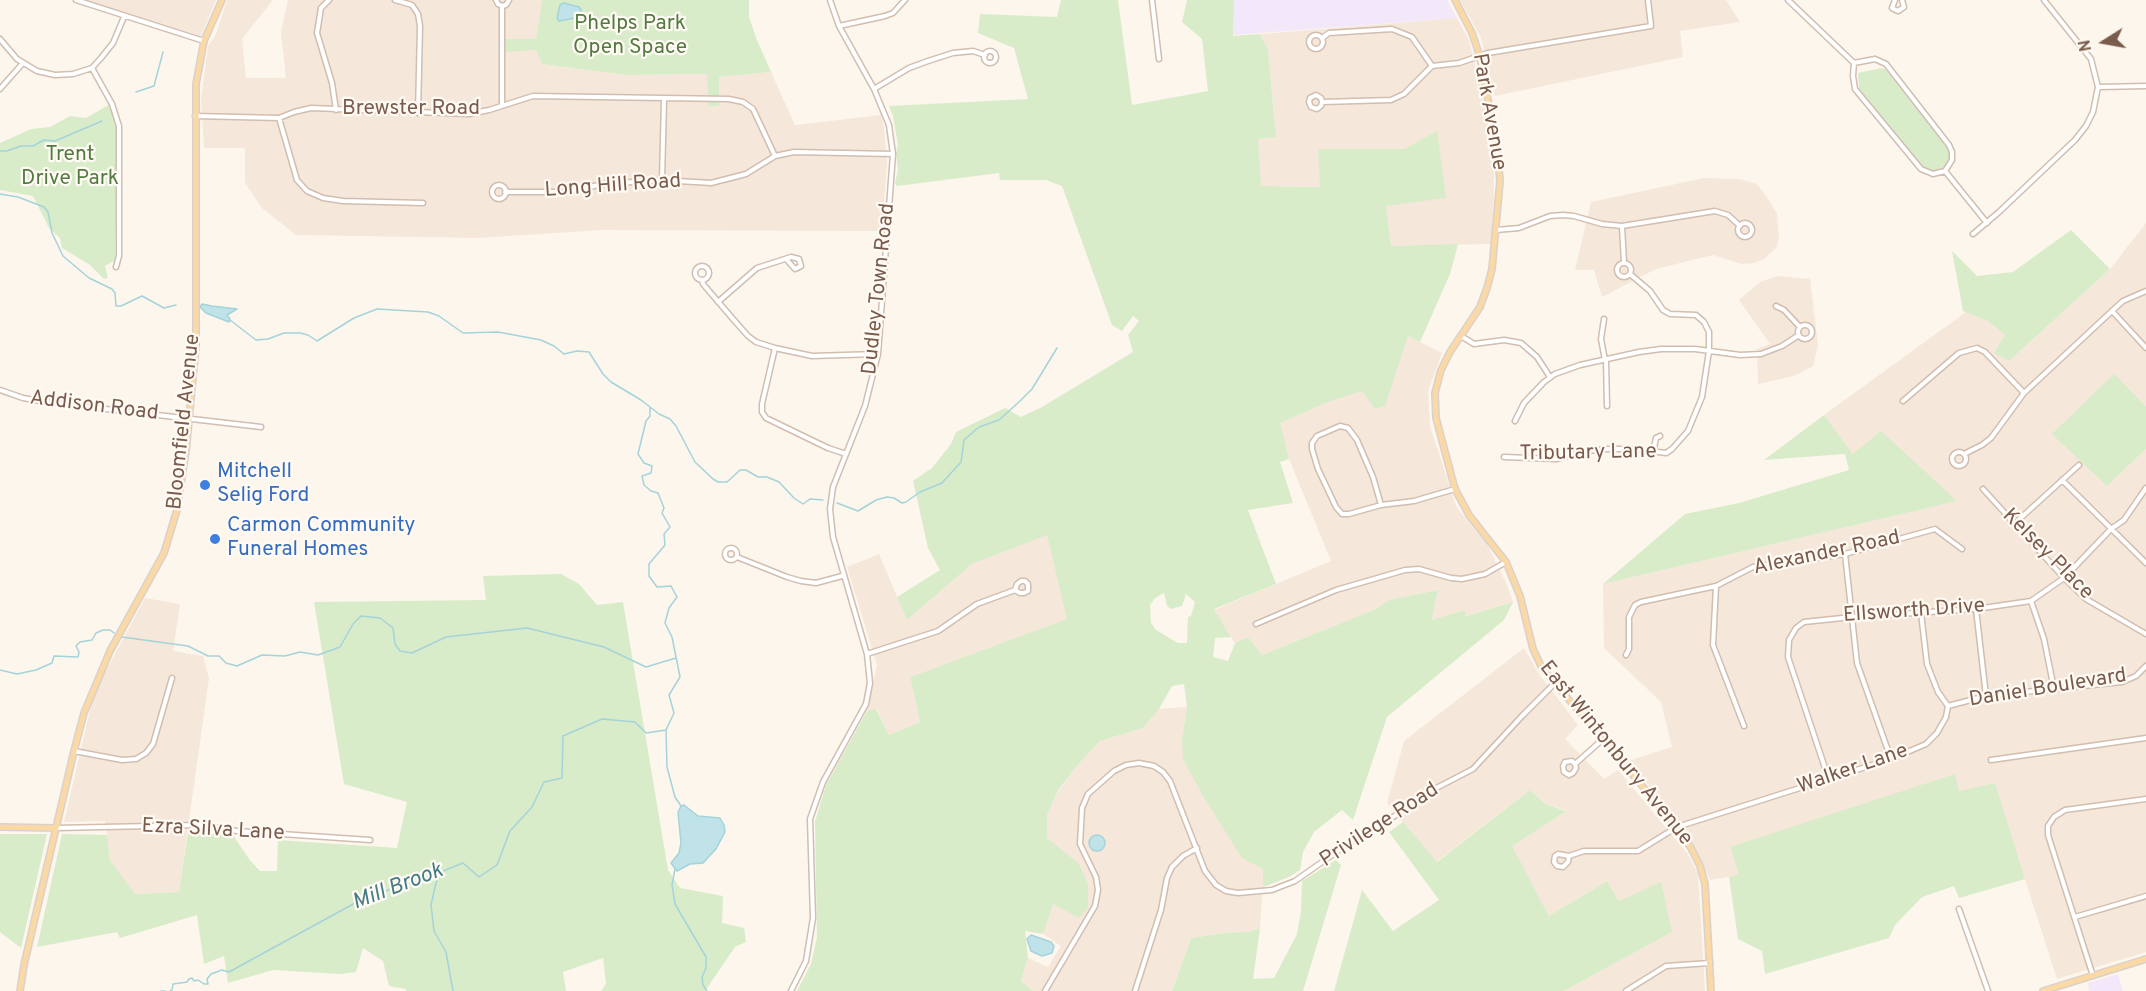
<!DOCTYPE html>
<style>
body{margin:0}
#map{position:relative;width:2146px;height:991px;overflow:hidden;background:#fdf6ec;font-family:Overpass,sans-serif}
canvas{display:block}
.north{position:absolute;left:2074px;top:12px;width:60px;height:60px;-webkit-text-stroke:4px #fffaf3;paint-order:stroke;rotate:259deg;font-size:16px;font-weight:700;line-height:24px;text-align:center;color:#7a5c4d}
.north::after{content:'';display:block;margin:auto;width:21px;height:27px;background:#7a5c4d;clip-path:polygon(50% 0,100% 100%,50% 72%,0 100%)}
</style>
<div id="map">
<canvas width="2146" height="991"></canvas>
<div class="north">N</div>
</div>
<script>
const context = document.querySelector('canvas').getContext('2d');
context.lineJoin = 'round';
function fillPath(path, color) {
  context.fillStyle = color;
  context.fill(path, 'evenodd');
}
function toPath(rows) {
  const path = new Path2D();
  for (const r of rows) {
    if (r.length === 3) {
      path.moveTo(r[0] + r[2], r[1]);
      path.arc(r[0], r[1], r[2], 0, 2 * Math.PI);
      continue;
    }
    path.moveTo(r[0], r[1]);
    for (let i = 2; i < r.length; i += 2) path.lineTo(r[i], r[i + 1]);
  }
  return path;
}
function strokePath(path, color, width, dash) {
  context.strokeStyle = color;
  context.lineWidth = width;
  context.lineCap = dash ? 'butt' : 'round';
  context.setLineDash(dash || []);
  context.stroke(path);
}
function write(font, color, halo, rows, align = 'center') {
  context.font = font + ' Overpass,sans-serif';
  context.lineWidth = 4.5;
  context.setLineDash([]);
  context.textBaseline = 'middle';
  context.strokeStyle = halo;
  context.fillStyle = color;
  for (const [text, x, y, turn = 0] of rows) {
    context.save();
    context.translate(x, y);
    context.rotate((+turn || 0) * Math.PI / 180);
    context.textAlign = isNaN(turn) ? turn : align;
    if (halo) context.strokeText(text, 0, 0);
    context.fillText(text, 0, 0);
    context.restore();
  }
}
fillPath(toPath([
 [88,0,216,0,201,36],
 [227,0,273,0,242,39,246,78,286,78,281,32,288,0,542,0,536,40,504,39,536,50,542,64,627,75,707,74,708,105,719,105,719,77,771,72,795,125,881,115,884,127,887,163,882,231,601,230,478,238,296,235,262,208,245,183,245,148,204,148,201,100,208,46,216,34],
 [1460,0,1726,0,1740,22,1680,31,1683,57,1495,96,1481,38],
 [1457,18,1469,40,1480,85,1494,156,1494,199,1491,244,1391,246,1386,206,1405,149,1318,149,1321,187,1260,186,1258,139,1276,137,1268,50,1260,34],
 [1704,178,1739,179,1757,184,1769,200,1777,214,1779,236,1777,247,1764,259,1755,263,1742,264,1713,255,1656,269,1602,297,1594,270,1575,270,1591,202],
 [2146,223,2146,406,2113,374,2107,486,2146,449,2146,952,2057,979,1994,783,1730,847,1740,875,1710,880,1685,830,1628,761,1672,747,1661,702,1604,648,1603,584,1956,501,1853,454,1824,415,1966,312,1988,321,2005,335,2009,361,2110,269],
 [1777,276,1810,279,1818,345,1813,366,1794,376,1758,384,1757,349,1770,344,1739,300,1760,282],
 [1408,336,1442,353,1428,391,1430,426,1456,506,1487,544,1507,585,1513,602,1465,616,1463,610,1432,621,1438,590,1390,600,1376,609,1262,655,1248,637,1235,643,1214,610,1331,561,1289,459,1279,423,1328,402,1363,390,1375,408],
 [1047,534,1068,619,910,677,920,722,889,735,877,709,867,711,877,665,847,567,879,554,907,620,972,564],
 [145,598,180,604,173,651,203,656,209,678,179,892,134,894,110,860,105,821,64,822,94,693],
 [1524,648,1539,674,1578,725,1565,739,1604,779,1618,770,1687,853,1698,873,1705,991,1564,991,1672,932,1619,901,1607,881,1549,916,1511,846,1566,810,1545,804,1530,790,1436,862,1387,803,1404,741],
 [1187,707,1182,738,1264,869,1260,928,1248,932,1224,933,1191,938,1172,991,1033,991,1021,981,1028,958,1048,967,1061,946,1043,934,1053,903,1057,847,1047,838,1047,815,1059,790,1076,767,1100,741,1143,728,1159,709]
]), '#f5e8da');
fillPath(toPath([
 [1234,0,1447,0,1457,18,1233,35],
 [2118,974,2123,991,2089,991,2088,983]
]), '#f3e8fa');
fillPath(toPath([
 [542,0,749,0,749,17,757,40,771,72,719,77,719,106,708,106,707,74,627,75,542,64,536,50,503,52,504,39,536,39],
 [1061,0,1118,0,1132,105,1208,91,1202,39,1182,22,1187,0,1234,0,1233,36,1260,34,1268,50,1276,137,1258,139,1261,186,1320,187,1318,149,1405,149,1437,131,1446,198,1386,206,1391,246,1458,244,1450,274,1420,342,1408,336,1385,406,1375,409,1362,391,1328,402,1280,423,1289,459,1280,462,1293,503,1248,510,1276,584,1214,609,1231,637,1215,638,1213,657,1228,661,1235,643,1248,637,1262,655,1376,609,1389,600,1438,590,1432,620,1464,610,1466,616,1513,602,1504,620,1387,717,1353,820,1342,810,1314,832,1303,852,1300,870,1289,877,1263,887,1263,869,1242,858,1203,796,1183,759,1182,738,1187,707,1184,684,1172,686,1159,709,1143,728,1100,741,1076,767,1059,789,1047,815,1047,838,1079,864,1088,884,1088,908,1079,918,1053,904,1043,934,1025,931,1028,958,1021,981,1033,991,797,991,811,964,817,937,815,822,826,785,867,711,876,709,889,735,920,722,910,677,1067,619,1047,535,972,564,907,620,897,597,940,570,928,548,913,481,932,468,951,444,956,432,1005,408,1021,417,1042,407,1133,352,1128,335,1139,321,1133,316,1122,331,1112,325,1062,186,1046,180,1000,180,999,173,897,186,895,183,898,170,896,153,898,145,893,116,889,106,1028,99,1014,48,978,33,980,14,1057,17],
 [1164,593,1167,606,1171,609,1182,606,1186,594,1195,602,1191,616,1188,617,1187,643,1178,643,1156,630,1151,623,1150,605,1155,598],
 [1882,68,1885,69,1947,147,1950,151,1949,160,1941,170,1932,171,1922,166,1859,89,1858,73],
 [110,104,117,124,115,260,105,266,108,278,104,279,90,265,62,248,60,238,49,228,33,196,0,190,0,143,31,129,50,127,70,116,86,118],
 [2071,230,2110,269,2009,361,1994,353,2005,335,1988,321,1963,311,1952,251,1977,276,2013,272],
 [2114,374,2146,406,2146,449,2107,486,2052,434],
 [1824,415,1853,454,1881,431,1957,501,1603,584,1685,514,1739,503,1849,470,1845,454,1764,460],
 [561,574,579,584,597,605,623,602,668,870,680,888,723,896,722,923,744,928,746,942,735,947,705,991,601,991,606,984,603,958,563,972,566,991,406,991,406,989,389,986,383,961,363,948,356,972,340,974,273,970,228,983,224,956,204,964,197,915,120,938,117,932,37,947,62,834,107,835,110,860,135,894,179,892,188,832,233,835,249,859,260,871,277,871,278,840,397,848,407,802,344,784,314,602,486,600,483,576],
 [1955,774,1959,791,1995,783,2025,879,1959,898,1954,886,1922,897,1895,925,1889,938,1765,974,1762,951,1738,939,1729,877,1739,874,1730,847],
 [1530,790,1545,804,1566,811,1512,846,1549,916,1607,881,1619,901,1661,882,1672,932,1564,991,1334,991,1362,890,1393,931,1439,900,1389,832,1403,822,1437,862],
 [0,834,47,834,21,948,0,932],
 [1336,860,1341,865,1303,991,1172,991,1191,938,1224,933,1248,932,1260,928,1253,979,1274,978,1297,934,1301,911,1302,881]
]), '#d8ecc9');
const water = toPath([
 [564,3,579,7,585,16,559,21,557,18,560,5,564,3],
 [202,304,212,306,237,309,227,315,230,319,229,322,206,313,200,307,202,304],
 [684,805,698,816,720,818,724,825,725,832,716,849,703,863,690,864,677,871,671,863,679,853,681,843,678,812,681,806,684,805],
 [1097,843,8],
 [1031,935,1051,942,1054,946,1052,953,1042,956,1031,951,1027,939,1031,935]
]);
fillPath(water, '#bfe3e8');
strokePath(water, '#a5d3da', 1.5);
strokePath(toPath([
 [136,92,154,86,163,52],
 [0,151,7,151,21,146,33,146,44,140,55,141,102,121],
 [0,194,18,197,44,207,48,212,52,233,63,256,89,278,112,289,115,293,116,306,121,306,142,296,164,308,176,305],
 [230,320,256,340,268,339,284,333,300,333,308,335,317,341,354,318,377,309,428,312,439,316,463,333,498,332,541,340,554,346,564,354,577,351,589,352,603,374,611,382,641,400,659,414,670,419,676,426,695,462,713,479,718,482,727,482,740,470,746,470,758,477,767,477,779,482,794,498,803,504,810,499,823,500],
 [837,503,858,511,876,500,887,497,894,498,902,503,906,502,920,492,942,483,961,462,964,440,979,427,999,420,1020,401,1032,389,1057,348],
 [122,637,188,646,208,656,219,656,226,663,237,666,262,655,285,656,300,652,318,655,340,647,353,624,361,616,380,618,393,628,395,644,400,651,412,653,446,637,527,628,604,647,646,667,676,658],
 [0,670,17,674,36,670,52,663,54,656,78,657,79,652,76,646,80,642,92,640,96,633,103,630,110,630,114,633],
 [666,730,667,767,675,797,681,806],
 [675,869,672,885,675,904,706,957,706,968,702,977,703,985,707,991],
 [438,874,431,905,434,931,446,952,453,991],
 [161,991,165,991],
 [170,991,172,990,173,984,187,982,189,979,192,978,194,981,198,980,204,984,208,984,207,979,211,974,222,970,229,972,366,897,421,880,463,863,479,877,497,865,510,831,532,807,544,782,562,778,563,736,602,719,635,722,646,733,666,730,674,713,669,695,680,677,672,637,665,623,669,608,677,597,671,586,657,587,649,576,649,564,665,545,664,534,670,527,662,513,664,508,658,493,651,491,644,485,642,476,651,473,652,466,644,463,638,454,646,421,650,416,650,408]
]), '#a5d3da', 1.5);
const minor = toPath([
 [76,0,204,41],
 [329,0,321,8,317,33,332,83,336,110],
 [395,0,412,5,418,14,420,26,418,113],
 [496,0,498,4,502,6,506,5,509,0],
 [1152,0,1159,59],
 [1788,0,1854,63],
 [1895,0,1892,8,1898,11,1904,7,1902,0],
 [839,26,885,16,893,13,905,0],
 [1316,42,7],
 [1322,38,1329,33,1392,29,1412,37,1432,66],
 [0,39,17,59,37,71,55,75,73,74,92,68,101,58,113,43,124,17],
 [990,57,6],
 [1875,59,1886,64,1949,145,1952,152,1952,160,1945,171,1933,174,1921,169,1855,89,1853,76,1854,63,1875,59],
 [92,68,112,104,119,126,119,256,116,267],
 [2098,87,2146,86],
 [0,89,23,63],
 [874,89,909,68,928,61,953,53,973,51,985,55],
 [1322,102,1321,98,1316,95,1310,98,1309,102,1311,107,1317,109,1321,106,1322,102,1391,100,1404,94,1432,66,1459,63,1488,53,1651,26,1648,0],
 [502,105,502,6],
 [195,116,279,118,294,112,311,108,469,114,489,110,533,96,729,99,743,102,753,109,775,156],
 [279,118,297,180,307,191,323,198,343,201,423,203],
 [1945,171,1987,223],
 [662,180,664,100],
 [499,192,7],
 [505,192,564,192,604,184,662,180,711,183,746,174,775,156,794,152,893,154],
 [1745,230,7],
 [1622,226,1624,263],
 [1496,230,1519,228,1550,216,1563,215,1574,216,1602,224,1622,226,1715,211,1728,215,1740,226],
 [1973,234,1999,212,2075,140,2086,126,2093,112,2098,87,2091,59,2044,0],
 [1624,270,7],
 [702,273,7],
 [702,280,703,284,733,319,748,336,756,342,775,348,812,356,877,354],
 [718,302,757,268,791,257,799,259,801,266,795,269,786,259],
 [1776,306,1784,310,1800,327],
 [2112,311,2146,348],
 [1604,319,1601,339,1605,360],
 [1805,332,7],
 [1461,336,1474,344,1504,340,1521,343,1537,357,1550,377],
 [775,348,762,404,762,412,766,418,828,448,846,454],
 [1606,359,1607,406],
 [0,390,23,398,45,402,261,427],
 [1903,401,1959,353,1977,348,1985,352,2024,393],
 [1515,421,1524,403,1544,382,1555,374,1580,365,1639,352,1661,349,1695,349,1740,355,1761,354,1782,346,1799,335],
 [1340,426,1348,428,1357,440,1373,477,1381,505,1349,514,1342,514,1336,507,1318,469,1312,449,1312,443,1317,436,1340,426],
 [1959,459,7],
 [1653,453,1656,438,1660,436],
 [1964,454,1982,445,1991,438,2024,393,2112,311,2123,301,2146,291],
 [1504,457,1556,459,1587,451,1607,449,1633,449,1666,453,1672,449,1688,431,1702,397,1709,351,1709,332,1704,322,1696,315,1670,314,1663,310,1650,291,1630,274],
 [2062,480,2146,563],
 [1983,489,2064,578,2086,599,2146,634],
 [1381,505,1414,501,1455,489],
 [2014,524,2079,465],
 [731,554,6],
 [1845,554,1857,663,1891,759],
 [737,557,787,577,801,581,816,583,842,576],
 [1716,586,1713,645,1744,726],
 [2031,601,2044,639,2054,689],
 [1976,609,1986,696],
 [1256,624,1336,590,1405,570,1419,569,1451,578,1462,579,1485,574,1506,562],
 [867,654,938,631,977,604,1015,590,1017,584,1021,581,1025,581,1028,584,1028,591,1024,593,1020,593,1015,590],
 [1626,655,1629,649,1629,617,1635,605,1641,602,1716,586,1753,567,1845,554,1935,529,1962,549],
 [1948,706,1986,696,2122,682,2136,676,2146,666],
 [74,751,122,760,136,759,146,753,153,744,172,678],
 [1991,760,2146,738],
 [1575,764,1572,761,1565,762,1563,766,1564,772,1569,775,1573,773,1576,768,1575,764,1602,740],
 [1829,780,1788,657,1789,640,1796,628,1804,622,1852,617,1976,609,2031,601,2064,578,2111,529,2124,520,2146,488],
 [56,828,199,825,237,831,370,840],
 [1569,856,1568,862,1563,867,1557,866,1554,862,1555,856,1558,854,1569,856,1584,851,1638,851,1677,827,1891,759,1926,744,1937,733,1946,717,1948,706,1938,692,1927,664,1921,613],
 [1959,909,1988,991],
 [2075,917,2146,896],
 [2093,976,2048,835,2048,826,2054,817,2065,810,2146,799],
 [791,991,806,961,813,918,810,819,823,782,866,704,870,683,867,654,833,537,830,509,833,487,865,406,878,354,893,154,889,125,874,89,839,26,830,0],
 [1045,991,1095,906,1098,890,1096,877,1080,844,1082,808,1088,794,1114,771,1126,765,1139,763,1154,766,1163,772,1170,781,1205,871,1216,885,1226,891,1238,893,1272,890,1295,881,1355,839,1388,821,1419,797,1473,769,1522,716,1554,684],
 [1135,991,1161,910,1167,878,1172,867,1183,856,1197,848],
 [1626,991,1666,966,1710,963]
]);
const major = toPath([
 [1455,0,1472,33,1480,57,1497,148,1500,181,1492,269,1487,288,1480,307,1450,352,1441,370,1435,393,1436,418,1455,489,1469,515,1506,562,1520,596,1533,649,1542,668,1677,827,1691,848,1700,866,1705,884,1711,991],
 [0,827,56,828],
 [20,991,24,965,74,751,84,713,110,651,164,553,177,510,186,451,196,345,196,84,204,41,222,0],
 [2043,991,2146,959]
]);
strokePath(minor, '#d1beb0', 7);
strokePath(major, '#dad1cd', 8);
strokePath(minor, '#fff', 4);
strokePath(major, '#fbd9a5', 5);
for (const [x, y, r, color] of [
 [205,485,6,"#3f7fe0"],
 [215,539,6,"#3f7fe0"]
]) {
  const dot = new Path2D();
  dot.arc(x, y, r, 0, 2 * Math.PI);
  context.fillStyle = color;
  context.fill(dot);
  strokePath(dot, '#fffaf3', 2);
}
write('21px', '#537a41', '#fffaf3', [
 ["Phelps Park",630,25],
 ["Open Space",630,49],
 ["Trent",70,156],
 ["Drive Park",70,180]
]);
write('21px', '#7a5c4d', '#fffaf3', [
 ["Brewster Road",411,110],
 ["Park Avenue",1488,112,80],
 ["Long Hill Road",613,187,-4],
 ["Dudley Town Road",880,289,-84],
 ["Addison Road",94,407,7],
 ["Bloomfield Avenue",185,422,-84],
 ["Tributary Lane",1588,454,-1],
 ["Alexander Road",1827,554,-12],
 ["Kelsey Place",2047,555,45],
 ["Ellsworth Drive",1914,612,-4],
 ["Daniel Boulevard",2048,689,-9],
 ["East Wintonbury Avenue",1615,754,51],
 ["Walker Lane",1853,770,-19],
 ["Privilege Road",1380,826,-33],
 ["Ezra Silva Lane",213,831,3]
]);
write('21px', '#366cbe', '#fffaf3', [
 ["Mitchell",217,473],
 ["Selig Ford",217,497],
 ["Carmon Community",227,527],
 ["Funeral Homes",227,551]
], 'left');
write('italic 22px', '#437c86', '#fffaf3', [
 ["Mill Brook",398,888,-21]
]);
</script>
